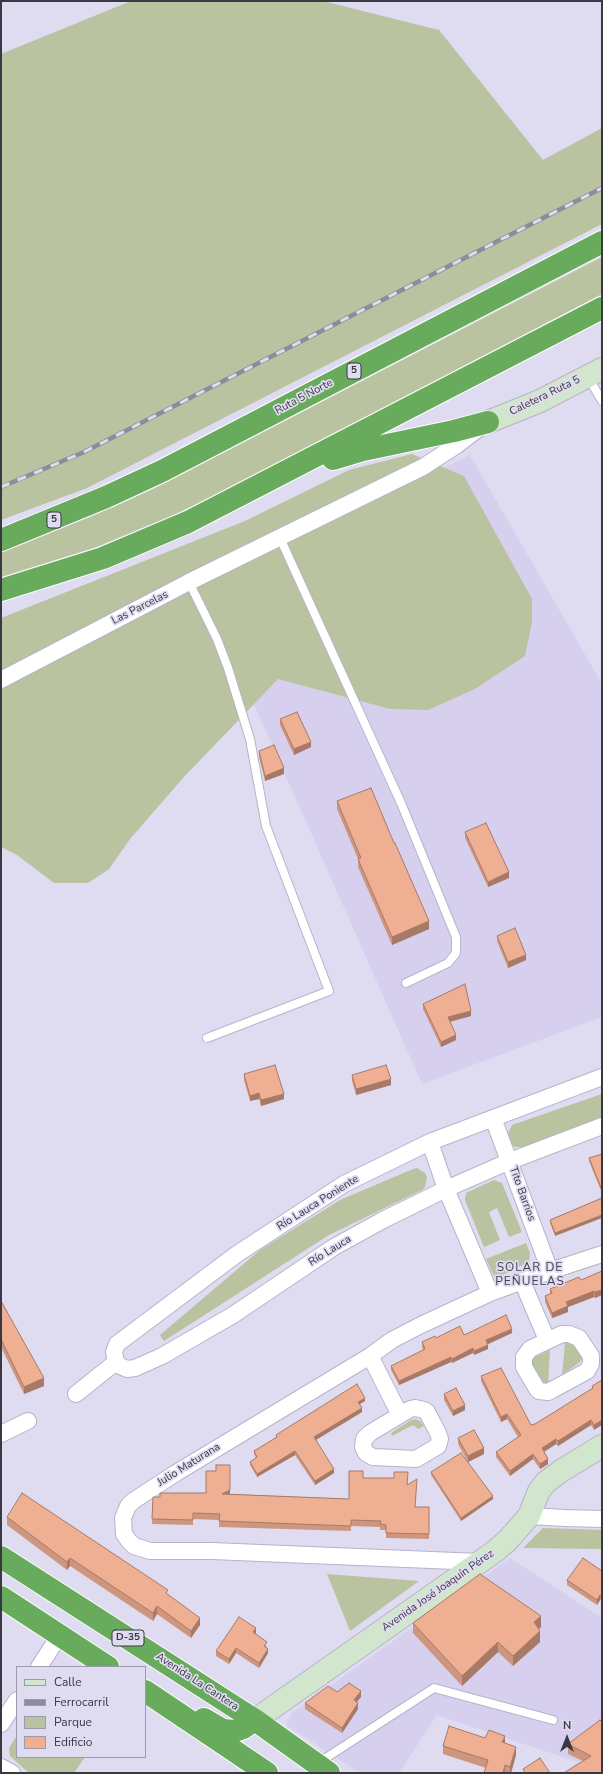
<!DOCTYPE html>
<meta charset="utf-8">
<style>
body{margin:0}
#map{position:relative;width:603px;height:1774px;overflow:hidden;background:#dfdbf1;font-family:"Nunito Sans",sans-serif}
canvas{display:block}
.frame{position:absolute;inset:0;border:2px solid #3a3841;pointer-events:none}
.legend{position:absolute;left:16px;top:1666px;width:130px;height:92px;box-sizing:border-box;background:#dfdbf1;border:1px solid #9d9aab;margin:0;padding:5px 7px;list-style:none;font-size:12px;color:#3a3841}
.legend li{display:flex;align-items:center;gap:8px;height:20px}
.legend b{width:20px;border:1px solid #9d9aab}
.north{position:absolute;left:547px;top:1718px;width:40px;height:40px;-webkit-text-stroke:3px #dfdbf1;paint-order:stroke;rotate:0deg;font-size:11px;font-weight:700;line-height:16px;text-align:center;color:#3a3841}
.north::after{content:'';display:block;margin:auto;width:14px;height:18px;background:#3a3841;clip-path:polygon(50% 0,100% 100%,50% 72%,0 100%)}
</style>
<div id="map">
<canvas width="603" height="1774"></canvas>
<div class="frame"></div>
<ul class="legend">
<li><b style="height:5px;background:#d2e6ce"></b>Calle</li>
<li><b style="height:5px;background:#8e8b9b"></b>Ferrocarril</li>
<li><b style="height:11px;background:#b9c39f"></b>Parque</li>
<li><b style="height:11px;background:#efaf93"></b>Edificio</li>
</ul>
<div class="north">N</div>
</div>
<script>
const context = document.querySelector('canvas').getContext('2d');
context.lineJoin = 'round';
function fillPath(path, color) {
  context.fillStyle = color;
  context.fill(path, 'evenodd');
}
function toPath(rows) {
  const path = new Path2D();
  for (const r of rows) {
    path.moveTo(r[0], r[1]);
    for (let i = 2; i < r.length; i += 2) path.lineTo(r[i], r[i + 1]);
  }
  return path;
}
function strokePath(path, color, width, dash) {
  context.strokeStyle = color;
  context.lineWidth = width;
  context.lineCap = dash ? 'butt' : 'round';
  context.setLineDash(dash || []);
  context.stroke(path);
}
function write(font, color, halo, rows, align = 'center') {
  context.font = font + ' "Nunito Sans",sans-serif';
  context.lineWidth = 3.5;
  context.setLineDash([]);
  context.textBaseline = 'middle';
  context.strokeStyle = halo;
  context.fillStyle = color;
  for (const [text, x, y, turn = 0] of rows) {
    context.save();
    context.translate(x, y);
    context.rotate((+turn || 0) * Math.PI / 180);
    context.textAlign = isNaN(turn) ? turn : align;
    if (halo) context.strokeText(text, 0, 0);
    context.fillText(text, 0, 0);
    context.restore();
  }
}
fillPath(toPath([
 [470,455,602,684,602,1017,422,1084,204,591],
 [510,1558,602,1618,602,1773,562,1773,578,1762,437,1715,399,1773,360,1773,286,1725,292,1713]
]), '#d6d0ee');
fillPath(toPath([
 [131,1,323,1,439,30,543,160,602,128,602,224,87,488,1,520,1,54],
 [602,257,602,294,224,491,178,513,94,548,1,577,1,553,95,515,157,487],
 [412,454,464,476,532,599,532,622,525,656,475,689,428,710,390,709,278,679,183,778,130,839,109,869,88,883,54,883,17,855,1,847,1,618,245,521,349,470],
 [602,1094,602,1119,524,1147,515,1147,511,1144,507,1135,512,1125],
 [417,1168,425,1173,427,1177,425,1187,422,1190,329,1235,164,1341,160,1335,260,1250,340,1200,413,1169],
 [494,1180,502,1183,522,1232,509,1237,497,1208,489,1212,500,1240,484,1247,465,1200,466,1193],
 [526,1243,530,1253,529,1262,500,1276,494,1276,486,1259],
 [567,1342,575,1343,583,1358,580,1362,562,1375,565,1343],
 [550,1350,548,1384,542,1384,530,1365,533,1358],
 [416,1419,420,1421,424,1426,418,1429,413,1425,392,1436,391,1433,411,1420],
 [543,1528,602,1530,602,1549,523,1548],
 [327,1574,419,1581,350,1631],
 [17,1735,17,1757,85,1757,74,1773,29,1773,10,1756,9,1748]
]), '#b9c39f');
const lane = toPath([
 [588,377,602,401],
 [280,538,401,803,456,937,456,953,448,963,406,983],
 [189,582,217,639,228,668,250,739,266,826,329,991,207,1038],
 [318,1763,434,1688,553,1720]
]);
const street = toPath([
 [1,680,189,582,423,467,457,445,482,426],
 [602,1077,430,1142,344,1184,237,1254,117,1344,114,1352,116,1362,120,1366,127,1369,135,1368,162,1356,233,1315,334,1247,383,1220,446,1189,510,1161,602,1126],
 [493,1118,550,1271],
 [430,1142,446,1189,490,1293],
 [522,1281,547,1340],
 [562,1334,569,1334,579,1338,591,1356,591,1364,587,1371,552,1390,548,1392,539,1391,537,1389,524,1367,524,1357,530,1349,562,1334],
 [370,1356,400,1415],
 [76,1394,116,1362],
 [415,1408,424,1410,427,1412,438,1433,440,1439,438,1446,416,1459,373,1457,366,1453,363,1447,364,1439,370,1433,410,1409,415,1408],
 [1,1434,28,1421],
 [529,1516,566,1518,602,1519],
 [480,1562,212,1551,150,1551,134,1546,129,1541,124,1534,123,1518,128,1506,133,1501,176,1473,370,1356,392,1340,421,1325,490,1293,550,1271,602,1254],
 [39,1667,59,1636],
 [1,1724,17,1700],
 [1,1767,12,1773]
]);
const secondary = toPath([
 [488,422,540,401,602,369],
 [255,1720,494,1552,507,1541,529,1516,539,1491,546,1482,561,1471,602,1446]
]);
const highway = toPath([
 [333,459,363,450,454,431,488,422],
 [1,540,106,497,162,471,602,242],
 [1,590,103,558,188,522,602,308],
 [1,1557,255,1720,329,1773],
 [1,1597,108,1667],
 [145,1691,267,1773],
 [204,1719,223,1730,235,1731,243,1728,255,1720]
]);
strokePath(lane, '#b7b3c9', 10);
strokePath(street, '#b7b3c9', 18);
strokePath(secondary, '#b7b3c9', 24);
strokePath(highway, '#fff', 24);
strokePath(lane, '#fff', 8);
strokePath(street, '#fff', 16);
strokePath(secondary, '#d2e6ce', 22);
strokePath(highway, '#69ab5c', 22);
const rail = toPath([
 [1,487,84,452,602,188]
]);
strokePath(rail, '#8e8b9b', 4.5);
strokePath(rail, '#dfdbf1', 3, [9]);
fillPath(toPath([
 [280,719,311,747,294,755,280,725],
 [259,751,284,774,265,781,259,757],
 [337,801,429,929,392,945,358,867,358,859,337,809],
 [465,832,509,878,488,887,465,838],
 [497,936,526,960,508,968,497,941],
 [423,1004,471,1016,450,1022,456,1040,441,1047,423,1009],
 [244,1074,284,1099,261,1106,259,1099,250,1101,244,1080],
 [352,1075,391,1085,356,1095,352,1081],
 [602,1154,602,1193,589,1161,589,1158],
 [602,1198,555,1236,550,1223,550,1220],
 [602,1271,602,1295,595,1298,594,1297,568,1307,568,1312,552,1318,545,1302,545,1296,550,1294,550,1289,581,1280],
 [1,1301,44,1386,24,1394,1,1347],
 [512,1333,488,1344,488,1349,474,1355,473,1353,452,1363,451,1362,399,1385,391,1370,391,1366,423,1350,422,1347,422,1342,436,1338,464,1335],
 [481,1376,531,1425,535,1424,592,1389,592,1386,602,1380,594,1430,591,1425,558,1446,556,1444,544,1452,548,1464,540,1469,533,1459,510,1476,496,1457,496,1452,518,1437,507,1419,501,1422,481,1381],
 [444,1394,465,1410,453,1416,444,1400],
 [365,1401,360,1404,362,1412,316,1440,334,1473,315,1485,295,1455,257,1477,250,1465,250,1462,256,1458,254,1454,254,1451,276,1438,276,1435],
 [458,1438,484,1454,468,1462,458,1444],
 [431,1472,493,1499,461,1521,431,1475],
 [363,1478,408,1485,416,1507,429,1507,429,1539,386,1538,386,1530,380,1530,380,1527,351,1526,351,1531,219,1527,219,1520,193,1519,193,1525,152,1524,153,1497,160,1497,206,1493,349,1499],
 [7,1517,168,1595,200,1625,191,1638,157,1614,153,1621,70,1566,67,1570,7,1525],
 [602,1571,602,1601,600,1600,597,1605,567,1585,567,1580],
 [413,1623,541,1627,538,1629,540,1642,513,1666,498,1652,462,1686,413,1633],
 [256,1633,255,1634,267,1647,268,1653,259,1668,236,1653,229,1664,216,1656,216,1651],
 [337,1692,361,1697,357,1702,358,1709,342,1733,305,1709,305,1703],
 [602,1722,602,1773,583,1761,568,1754,568,1744],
 [485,1738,505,1743,516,1755,511,1773,484,1773,486,1768,443,1754,443,1746]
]), '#ce967e');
fillPath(toPath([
 [311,742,311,747,294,755,294,749],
 [284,768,284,774,265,781,265,776],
 [509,872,509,878,488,887,488,882],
 [429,921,429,929,392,945,392,937],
 [526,955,526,960,508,968,508,962],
 [471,1011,471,1016,448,1022,448,1017],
 [456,1035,456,1040,441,1047,441,1042],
 [391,1079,391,1085,356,1095,356,1089],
 [259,1093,259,1099,250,1101,250,1096],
 [284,1094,284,1099,261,1106,261,1100],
 [602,1215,602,1218,555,1236,555,1233],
 [602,1290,602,1295,595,1298,595,1292],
 [594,1291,594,1297,568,1307,568,1312,552,1318,552,1313,566,1302],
 [512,1329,512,1333,486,1345,486,1340],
 [488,1345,488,1349,474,1355,474,1351],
 [473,1348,473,1353,452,1363,452,1359],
 [451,1357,451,1362,399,1385,399,1381],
 [44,1378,44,1386,24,1394,24,1387],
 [365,1398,365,1401,358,1405,358,1402],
 [465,1405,465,1410,453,1416,453,1411],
 [362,1408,362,1412,314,1441,314,1437],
 [507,1414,507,1419,501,1422,501,1417],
 [591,1420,591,1425,558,1446,558,1441],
 [602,1420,602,1425,594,1430,594,1425],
 [556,1439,556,1444,542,1453,542,1448],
 [484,1448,484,1454,468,1462,468,1456],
 [295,1451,295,1455,257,1477,257,1474],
 [533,1454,533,1459,510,1476,510,1471],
 [548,1459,548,1464,540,1469,540,1464],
 [334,1469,334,1473,315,1485,315,1481],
 [230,1470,230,1495,222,1494],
 [493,1496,493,1499,461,1521,461,1518],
 [70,1558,70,1566,67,1570,67,1562],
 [600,1595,600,1600,597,1605,597,1600],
 [157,1606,157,1614,153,1621,153,1613],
 [541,1616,541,1627,534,1633,534,1622],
 [200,1618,200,1625,191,1638,191,1631],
 [256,1628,256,1633,253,1637,253,1632],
 [540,1631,540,1642,513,1666,513,1656],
 [498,1642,498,1652,462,1686,462,1676],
 [236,1648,236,1653,229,1664,229,1659],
 [268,1649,268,1653,259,1668,259,1663],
 [361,1691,361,1697,354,1705,354,1700],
 [358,1703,358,1709,342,1733,342,1728],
 [505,1736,505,1744,502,1742],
 [516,1747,516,1755,511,1773,510,1773,510,1767],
 [505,1765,505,1773,503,1773]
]), '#a77a67');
const building = toPath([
 [297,712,311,742,294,749,280,719,297,712],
 [274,745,284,768,265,776,259,751,274,745],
 [371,788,394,843,395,843,429,921,392,937,358,859,361,858,337,801,371,788],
 [486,823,509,872,488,882,465,832,486,823],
 [515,928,526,955,508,962,497,936,515,928],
 [465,984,471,1011,448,1017,456,1035,441,1042,423,1004,465,984],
 [275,1065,284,1094,261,1100,259,1093,250,1096,244,1074,275,1065],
 [386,1065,391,1079,356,1089,352,1075,386,1065],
 [602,1154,602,1190,589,1158,602,1154],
 [602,1198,602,1215,555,1233,550,1220,602,1198],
 [602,1271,602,1290,595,1292,594,1291,566,1302,568,1306,552,1313,545,1296,552,1293,550,1289,579,1277,581,1280,602,1271],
 [1,1301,44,1378,24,1387,1,1339,1,1301],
 [506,1315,512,1329,486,1340,488,1345,474,1351,473,1348,452,1359,451,1357,399,1381,391,1366,425,1349,422,1342,435,1336,436,1338,460,1326,464,1335,506,1315],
 [501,1368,531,1425,535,1424,593,1388,592,1386,602,1380,602,1420,594,1425,591,1420,558,1441,556,1439,542,1448,548,1459,540,1464,533,1454,510,1471,496,1452,521,1435,507,1414,501,1417,481,1376,501,1368],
 [357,1384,365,1398,358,1402,362,1408,314,1437,334,1469,315,1481,295,1451,257,1474,250,1462,257,1457,254,1451,277,1437,276,1435,357,1384],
 [456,1388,465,1405,453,1411,444,1394,456,1388],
 [474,1430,484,1448,468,1456,458,1438,474,1430],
 [461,1453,493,1496,461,1518,431,1472,461,1453],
 [216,1465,230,1465,230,1490,222,1494,349,1499,349,1471,363,1471,363,1478,394,1478,394,1472,408,1472,407,1485,417,1479,415,1507,429,1507,429,1534,386,1533,386,1525,380,1524,381,1521,351,1520,351,1526,219,1521,220,1514,193,1513,193,1520,152,1519,153,1497,160,1497,160,1493,206,1493,206,1471,216,1471,216,1465],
 [22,1493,168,1590,166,1593,200,1618,191,1631,157,1606,153,1613,70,1558,67,1562,7,1517,22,1493],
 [583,1558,602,1571,602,1596,600,1595,597,1600,567,1580,583,1558],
 [480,1574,541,1616,534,1622,540,1631,513,1656,498,1642,462,1676,413,1623,480,1574],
 [239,1617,256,1628,253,1632,267,1642,264,1646,268,1649,259,1663,236,1648,229,1659,216,1651,239,1617],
 [349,1683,361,1691,354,1700,358,1703,342,1728,305,1703,328,1686,337,1692,349,1683],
 [600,1720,602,1722,602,1773,564,1773,591,1756,568,1744,600,1720],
 [449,1726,485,1738,489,1730,505,1736,502,1742,516,1747,510,1767,505,1765,503,1773,484,1773,488,1760,443,1746,449,1726],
 [540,1758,550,1773,525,1773,523,1769,540,1758]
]);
fillPath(building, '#efaf93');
strokePath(building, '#a77a67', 1);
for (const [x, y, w] of [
 [354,371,14],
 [54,520,14],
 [128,1638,32]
]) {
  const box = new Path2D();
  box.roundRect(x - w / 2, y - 8, w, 16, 3);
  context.fillStyle = '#dfdbf1';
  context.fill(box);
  strokePath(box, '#3a3841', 1);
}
write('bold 10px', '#3a3841', null, [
 ["5",354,371],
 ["5",54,520],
 ["D-35",128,1638]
]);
write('11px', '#3a3841', '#dfdbf1', [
 ["Caletera Ruta 5",545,396,-26],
 ["Ruta 5 Norte",304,397,-28],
 ["Las Parcelas",140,608,-27],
 ["Tito Barrios",522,1194,70],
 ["Río Lauca Poniente",318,1203,-32],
 ["Río Lauca",330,1251,-32],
 ["Julio Maturana",189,1465,-32],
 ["Avenida José Joaquín Pérez",438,1591,-35],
 ["Avenida La Cantera",197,1682,33]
]);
context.letterSpacing = '1px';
write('12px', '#433f51', '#dfdbf1', [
 ["SOLAR DE",530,1268],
 ["PEÑUELAS",530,1282]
]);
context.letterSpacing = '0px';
</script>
